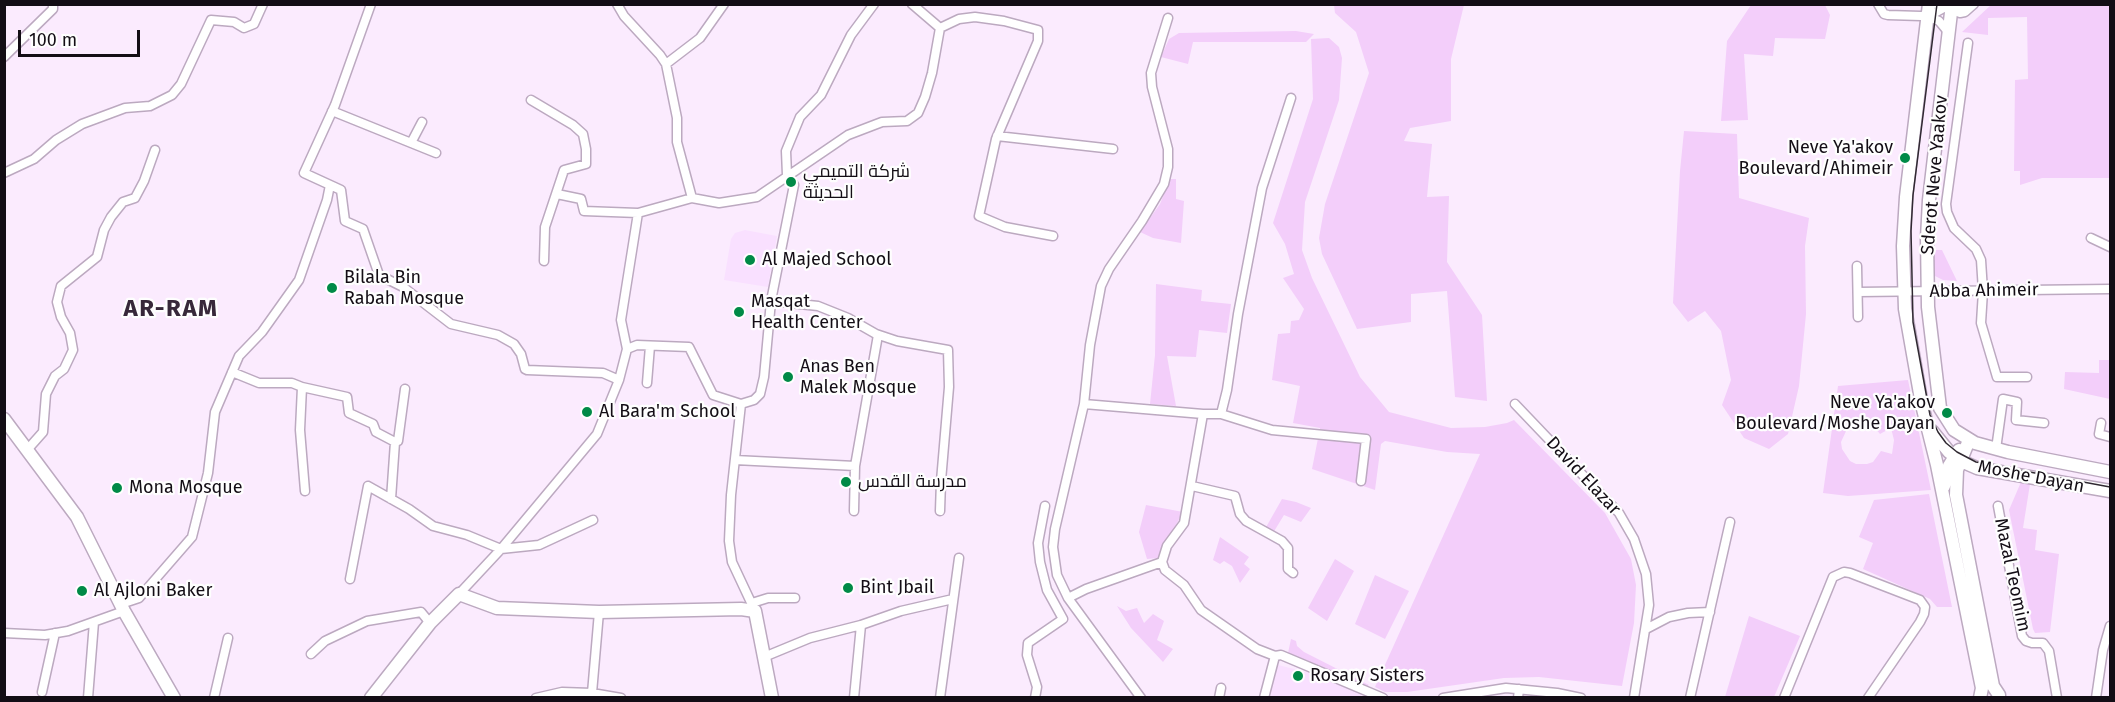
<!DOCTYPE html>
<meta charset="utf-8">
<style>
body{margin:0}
#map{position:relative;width:2115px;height:702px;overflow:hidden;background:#fbebfe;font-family:"Fira Sans",sans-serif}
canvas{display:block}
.frame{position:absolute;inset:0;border:6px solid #130d15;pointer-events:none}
.scale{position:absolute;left:18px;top:30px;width:122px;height:27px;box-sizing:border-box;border:3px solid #130d15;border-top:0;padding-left:8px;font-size:18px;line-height:21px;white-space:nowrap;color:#130d15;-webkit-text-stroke:4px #fefefe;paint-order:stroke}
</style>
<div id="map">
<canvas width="2115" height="702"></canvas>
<div class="frame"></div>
<div class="scale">100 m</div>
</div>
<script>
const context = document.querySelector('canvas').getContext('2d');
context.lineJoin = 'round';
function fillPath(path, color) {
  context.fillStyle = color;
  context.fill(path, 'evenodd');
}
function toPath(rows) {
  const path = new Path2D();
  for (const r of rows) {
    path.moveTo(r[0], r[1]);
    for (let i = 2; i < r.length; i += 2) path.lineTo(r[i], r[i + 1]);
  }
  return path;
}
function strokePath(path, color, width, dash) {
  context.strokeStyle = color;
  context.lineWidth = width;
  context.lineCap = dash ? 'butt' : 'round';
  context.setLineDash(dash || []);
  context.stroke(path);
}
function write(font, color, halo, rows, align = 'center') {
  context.font = font + ' "Fira Sans",Cairo,sans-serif';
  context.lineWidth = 4.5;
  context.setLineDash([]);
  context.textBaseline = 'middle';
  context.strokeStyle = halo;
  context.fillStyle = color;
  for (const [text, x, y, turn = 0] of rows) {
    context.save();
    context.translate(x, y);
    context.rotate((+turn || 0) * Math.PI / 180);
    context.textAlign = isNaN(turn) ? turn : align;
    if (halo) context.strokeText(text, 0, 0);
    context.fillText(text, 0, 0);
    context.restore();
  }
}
fillPath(toPath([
 [745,230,777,236,768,287,724,280,731,239,735,233],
 [1278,665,1363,686,1361,697,1270,698]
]), '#f9e0ff');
fillPath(toPath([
 [1992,4,2110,5,2110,178,2042,178,2020,185,2020,171,2014,171,2015,80,2028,79,2027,17,1988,18,1988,35,1962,32],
 [1334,5,1464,5,1451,59,1451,121,1410,128,1404,141,1432,144,1427,197,1449,196,1447,262,1482,315,1487,401,1455,397,1447,291,1411,294,1411,322,1357,329,1322,254,1319,238,1325,204,1369,73,1356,32,1335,13],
 [1751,5,1825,5,1830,15,1825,39,1775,38,1773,56,1744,54,1748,120,1721,121,1727,41],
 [1296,31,1314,34,1306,42,1193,42,1188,64,1161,57,1169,39,1179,33],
 [1329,38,1339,47,1342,58,1339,100,1305,202,1302,250,1312,278,1360,377,1389,412,1451,428,1485,427,1507,423,1514,420,1605,513,1631,559,1636,585,1634,623,1622,686,1539,677,1504,678,1407,692,1385,692,1375,687,1480,454,1447,452,1385,441,1381,444,1375,490,1312,469,1320,428,1293,423,1300,386,1272,380,1278,334,1290,333,1291,321,1299,320,1304,309,1283,278,1294,274,1285,244,1273,223,1313,99,1311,39],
 [1684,131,1737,134,1739,198,1809,218,1805,246,1806,314,1799,386,1788,434,1769,449,1744,438,1722,405,1731,380,1721,331,1705,311,1688,322,1673,303,1680,171],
 [1170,179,1176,179,1176,199,1184,201,1181,243,1153,238,1140,232,1160,204],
 [1931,250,1942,250,1957,281,1943,280,1935,276,1932,273],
 [1156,284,1202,290,1201,301,1231,304,1227,333,1199,330,1196,357,1167,356,1176,406,1150,404,1155,355],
 [2099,360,2110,360,2110,399,2064,389,2065,372,2099,373],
 [1908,380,1931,490,1848,496,1823,493,1838,386],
 [1860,423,1874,427,1880,434,1891,428,1894,440,1892,454,1881,451,1873,462,1867,464,1856,464,1850,461,1842,449,1841,442,1847,429],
 [2021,482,2030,484,2023,528,2037,530,2035,550,2059,554,2050,632,2035,633,2033,629,2009,510],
 [1929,494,1952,607,1937,607,1930,599,1863,569,1873,543,1859,537,1874,500],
 [1282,499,1296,502,1311,508,1301,522,1284,515,1273,533,1265,529],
 [1146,505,1183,512,1158,558,1147,559,1139,532],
 [1220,537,1249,557,1244,564,1250,569,1240,583,1232,566,1224,561,1220,564,1213,560],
 [1335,559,1354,571,1327,621,1308,608],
 [1375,575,1409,591,1385,639,1355,624],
 [1117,606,1126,611,1137,608,1144,623,1153,614,1164,621,1157,640,1173,649,1163,662,1131,628],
 [1749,616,1800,636,1774,697,1725,697],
 [1291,639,1296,641,1297,646,1304,652,1369,685,1365,688,1288,653]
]), '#f3cefa');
const street = toPath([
 [371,4,335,105,304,173,341,190,345,221,363,229,379,275,403,287,451,324,498,335,514,344,521,354,525,369,527,370,603,373,619,380],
 [617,4,624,16,660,55,666,64,677,118,677,142,692,198],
 [1878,4,1884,14,1888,15,1921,16,1931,15,1951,4],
 [1936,4,1960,13,1965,12,1974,4],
 [1949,12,1965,4],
 [1927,16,1939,21,1949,33],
 [940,28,959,19,975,17,1004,21,1038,30,1038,41,996,139,979,216,1005,227,1053,236],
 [1968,43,1946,204,1947,212,1954,228,1976,249,1981,260,1983,291,1981,323,1997,377,2027,377],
 [4,57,53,9,53,4],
 [666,64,700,38,724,4],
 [531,100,573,125,583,134,586,149,586,164,564,170,545,227,544,261],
 [332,111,436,153],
 [997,136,1113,149],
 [411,143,422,122],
 [4,173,34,159,56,140,82,124,125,108,150,106,172,95,181,84,211,20,234,22,244,28,254,24,263,4],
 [557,194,581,199,584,211,638,213,692,198,719,203,757,197,848,135,882,122,907,121,918,113,925,97,932,73,940,28,912,4],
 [2091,238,2110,247],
 [1857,266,1858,317],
 [1858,292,2110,289],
 [771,301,818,306,848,318,876,334,897,341,948,350,949,387,941,481,940,511],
 [627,349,637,345,689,347,713,395,741,404],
 [232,372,259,383,292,383,302,387,300,430,305,491],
 [647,383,650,346],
 [302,387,347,397,349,413,373,424,376,432,395,442],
 [1084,404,1203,414],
 [1515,404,1619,513,1634,539,1646,574,1649,605,1634,698],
 [1221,414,1272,430,1366,439,1361,481],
 [2101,423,2099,434,2110,437],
 [1996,449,2003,399,2017,402,2016,420,2044,423],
 [27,450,43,432,46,394,55,376,64,369,73,350,70,333,61,317,57,302,61,286,97,257,104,230,111,217,123,202,135,198,144,181,155,150],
 [735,460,855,466],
 [1192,486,1235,496,1240,514,1246,521,1282,541,1288,548,1288,569,1293,573],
 [391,499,395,442,398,441,405,389],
 [1998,506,2022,636,2026,641,2032,643,2043,643,2049,651,2057,698],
 [854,511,855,466,878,335],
 [1162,562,1165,570,1184,585,1201,610,1257,649,1275,656,1281,655,1383,698],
 [350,579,368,486,409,509,433,526,467,535,501,549,539,545,593,520],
 [459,594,501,549,597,434,619,380,627,349,621,320,638,213],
 [1068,598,1086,589,1162,562,1167,546,1184,523,1203,414,1221,414,1227,390,1238,314,1262,188,1291,98],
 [752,603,768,598,795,598],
 [121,604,139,598,192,537,208,473,215,412,239,356,262,332,299,280,327,200,330,185],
 [755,611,732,562,729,541,731,495,741,404,754,400,760,394,764,377,771,301,794,185,787,175,786,151,800,117,821,95,851,35,874,4],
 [1646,629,1669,617,1688,613,1710,612],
 [4,633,45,635,68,631,124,611],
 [311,654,325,641,367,621,421,612,430,623],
 [764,657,810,638,861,625],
 [42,692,55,633],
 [88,698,94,622],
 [214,698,228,638],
 [536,698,562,692,592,693,621,698],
 [590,698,592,693,599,612],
 [854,698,861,625,901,611,953,599],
 [940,698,959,558],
 [1035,698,1037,687,1027,655,1028,643,1063,619,1047,590,1040,562,1038,543,1045,506],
 [1141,698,1068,598,1057,575,1053,547,1055,529,1084,404,1090,345,1101,286,1109,269,1142,221,1164,184,1168,167,1168,149,1152,87,1151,73,1168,18],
 [1219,698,1221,688],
 [1264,698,1275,656],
 [1443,698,1506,688,1557,693,1581,698],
 [1518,698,1519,689],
 [1690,698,1730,522],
 [1784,698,1833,577,1844,572,1850,573,1920,600,1925,607,1924,614,1920,622,1868,698],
 [2096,698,2103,650,2110,626]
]);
const secondary = toPath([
 [1929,4,1906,197,1903,246,1905,309,1922,405,1937,465,1982,688,1980,698],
 [1952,4,1929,200,1927,238,1928,307,1940,408,1954,430,1975,443,2008,452,2110,472],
 [4,419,77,517,124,611,174,698],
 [1932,431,1949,452,1961,461,1977,468,2110,491],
 [1969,440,1957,470,1956,495,1993,686,1999,695],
 [1944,486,1949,466,1959,450],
 [371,698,430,623,459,594,497,608,599,612,741,609,755,611,772,698]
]);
strokePath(street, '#bca9c0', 11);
strokePath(secondary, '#bca9c0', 15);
strokePath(street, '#fff', 8);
strokePath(secondary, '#fff', 12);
strokePath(toPath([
 [1937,4,1913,195,1911,231,1913,322,1930,415,1938,432,1946,443,1957,452,1976,462,2110,487]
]), '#302932', 1.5);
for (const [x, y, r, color] of [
 [1905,158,6,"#008a47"],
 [791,182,6,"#008a47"],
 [750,260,6,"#008a47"],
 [332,288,6,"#008a47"],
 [739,312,6,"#008a47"],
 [788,377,6,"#008a47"],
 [587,412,6,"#008a47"],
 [1947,413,6,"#008a47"],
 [846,482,6,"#008a47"],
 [117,488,6,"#008a47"],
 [848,588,6,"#008a47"],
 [82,591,6,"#008a47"],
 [1298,676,6,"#008a47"]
]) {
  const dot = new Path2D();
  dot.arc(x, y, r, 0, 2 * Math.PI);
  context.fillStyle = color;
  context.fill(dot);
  strokePath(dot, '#fefefe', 2);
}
write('18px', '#130d15', '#fefefe', [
 ["Neve Ya'akov",1893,148,"right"],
 ["Boulevard/Ahimeir",1893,169,"right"],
 ["شركة التميمي",803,172],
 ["الحديثة",803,193],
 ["Al Majed School",762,260],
 ["Bilala Bin",344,278],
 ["Rabah Mosque",344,299],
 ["Masqat",751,302],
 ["Health Center",751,323],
 ["Anas Ben",800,367],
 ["Malek Mosque",800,388],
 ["Neve Ya'akov",1935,403,"right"],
 ["Boulevard/Moshe Dayan",1935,424,"right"],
 ["Al Bara'm School",599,412],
 ["مدرسة القدس",858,482],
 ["Mona Mosque",129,488],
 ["Bint Jbail",860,588],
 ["Al Ajloni Baker",94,591],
 ["Rosary Sisters",1310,676]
], 'left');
write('18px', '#130d15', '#fefefe', [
 ["Sderot Neve Yaakov",1935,175,-85],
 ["Abba Ahimeir",1984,291,-1],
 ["David Elazar",1583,476,47],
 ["Moshe Dayan",2031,477,11],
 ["Mazal Teomim",2012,575,78]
]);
context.letterSpacing = '1.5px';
write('bold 24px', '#37283a', '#fefefe', [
 ["AR-RAM",171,309]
]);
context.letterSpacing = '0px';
</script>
